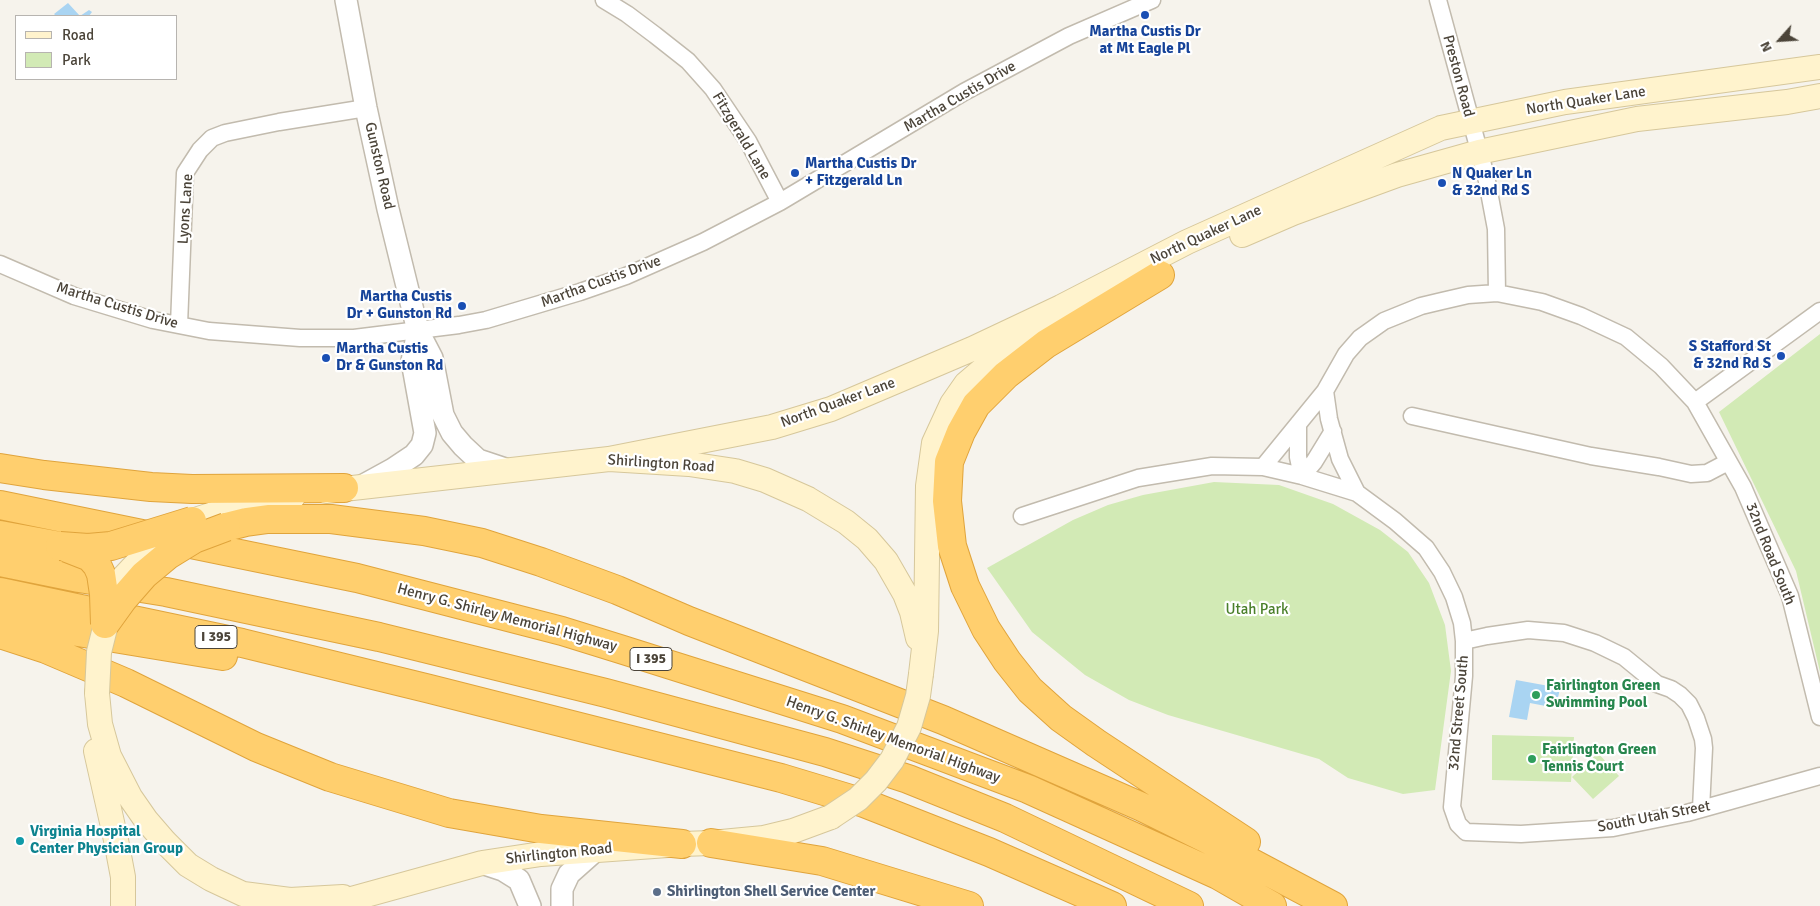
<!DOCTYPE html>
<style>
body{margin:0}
#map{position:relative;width:1820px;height:906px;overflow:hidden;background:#f6f3ec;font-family:Signika,sans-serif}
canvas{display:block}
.legend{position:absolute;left:15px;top:15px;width:162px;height:65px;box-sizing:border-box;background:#fff;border:1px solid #b7b4b0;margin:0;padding:6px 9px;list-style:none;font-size:15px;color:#4b4439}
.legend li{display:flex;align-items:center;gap:10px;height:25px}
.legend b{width:25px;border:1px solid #b7b4b0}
.north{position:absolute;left:1755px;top:15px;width:50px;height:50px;-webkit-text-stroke:4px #fff;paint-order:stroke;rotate:244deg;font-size:14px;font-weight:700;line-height:20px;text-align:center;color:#4b4439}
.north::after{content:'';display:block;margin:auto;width:18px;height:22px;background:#4b4439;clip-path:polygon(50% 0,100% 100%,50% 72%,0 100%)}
</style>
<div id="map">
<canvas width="1820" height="906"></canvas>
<ul class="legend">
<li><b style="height:6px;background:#fff3cd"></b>Road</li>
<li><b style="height:14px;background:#d2eab5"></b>Park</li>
</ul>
<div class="north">N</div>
</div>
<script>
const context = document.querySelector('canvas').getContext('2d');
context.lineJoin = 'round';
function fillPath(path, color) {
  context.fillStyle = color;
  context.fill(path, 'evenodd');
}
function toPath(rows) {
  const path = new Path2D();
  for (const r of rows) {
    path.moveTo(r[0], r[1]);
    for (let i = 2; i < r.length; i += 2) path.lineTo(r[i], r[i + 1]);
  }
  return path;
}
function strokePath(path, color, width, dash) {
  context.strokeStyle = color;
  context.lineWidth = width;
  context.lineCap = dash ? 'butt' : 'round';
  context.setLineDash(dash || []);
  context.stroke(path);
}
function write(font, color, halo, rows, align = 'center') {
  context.font = font + ' Signika,sans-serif';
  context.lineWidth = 4.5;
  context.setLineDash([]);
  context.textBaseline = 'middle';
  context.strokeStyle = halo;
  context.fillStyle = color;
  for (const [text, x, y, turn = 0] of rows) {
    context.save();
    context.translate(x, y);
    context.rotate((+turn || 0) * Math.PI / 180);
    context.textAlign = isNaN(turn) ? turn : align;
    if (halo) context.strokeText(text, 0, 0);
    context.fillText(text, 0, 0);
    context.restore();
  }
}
fillPath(toPath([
 [1820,334,1820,672,1796,571,1719,412],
 [1214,482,1279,485,1333,504,1380,530,1408,552,1429,583,1445,625,1451,671,1435,790,1403,794,1348,778,1319,759,1168,715,1129,700,1085,675,1032,632,987,568,1073,520,1108,505,1143,495],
 [1492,735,1574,737,1571,782,1492,780],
 [1598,753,1619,776,1593,799,1572,777]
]), '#d2eab5');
fillPath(toPath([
 [68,3,80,16,89,10,92,12,89,16,56,16,54,14],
 [1516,680,1560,688,1556,708,1530,703,1527,720,1509,717]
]), '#a9d4f2');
const minor = toPath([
 [604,0,627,14,655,35,688,61,713,89,748,141,780,202],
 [1438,0,1486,176,1496,229,1497,293],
 [0,264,74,296,153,320,209,331,300,338,354,338,459,325,486,320,580,292,626,276,703,242,780,202,964,92,1069,36,1152,0],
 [179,325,185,173,200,150,212,138,225,133,279,122,366,108],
 [1325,391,1329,419,1340,459,1357,493],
 [1695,402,1820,311],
 [1412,416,1591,456,1659,467,1691,474,1707,473,1728,462],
 [1298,424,1298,457,1302,476],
 [1263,467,1325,391,1346,354,1360,338,1384,321,1421,306,1442,301,1468,295,1497,293,1542,302,1581,316,1626,337,1661,366,1695,402,1743,487,1790,596,1820,717],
 [1302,476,1314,462,1333,431],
 [1022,516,1138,478,1212,466,1263,467,1302,476,1357,493,1395,521,1426,548,1442,572,1454,597,1462,623,1464,641,1464,676,1452,807,1458,824,1466,832,1521,834,1613,828,1687,813,1820,776],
 [1464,641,1487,636,1528,630,1564,633,1595,643,1624,657,1657,684,1671,689,1680,695,1689,704,1696,718,1703,739,1704,748,1701,809]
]);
const tertiary = toPath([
 [346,0,366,108,388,209,418,331,432,358,443,415,452,433,463,446,478,460,508,470],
 [362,486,393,469,414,455,422,445,425,433,412,361,418,331],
 [482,863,503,870,519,880,530,906],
 [562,906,562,889,569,874,596,850]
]);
const secondary = toPath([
 [1242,235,1293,213,1397,175,1479,152,1637,119,1787,102,1820,96],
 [609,459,772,427,831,409,972,349,1061,307,1187,242,1441,128,1565,102,1820,67],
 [326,491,609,459,689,464,735,471,765,480,808,499,846,522,867,539,886,561,905,594,912,612,918,638],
 [192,521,229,509,293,497],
 [921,674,926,631,928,486,934,443,952,404,966,384,993,361,1026,341,1048,330],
 [97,693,100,724,109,756,130,797,146,820,165,842,188,865,211,879,243,894,290,900,343,897],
 [96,751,116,840,123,877,123,906],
 [326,906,482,863,541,854,682,844,711,843,764,838,793,831,831,817]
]);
const motorway = toPath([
 [1160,275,1046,344,1006,375,976,405,961,432,949,462,947,501,952,546,965,586,986,629,1007,661,1030,690,1061,718,1096,743,1246,842],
 [0,468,44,475,151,487,192,489,344,488],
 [0,505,357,578,562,631,620,649,842,719,1028,789,1218,875,1272,906],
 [226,527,246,522,268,519,331,519,424,531,482,543,541,562,617,590,689,621,943,720,1142,807,1205,838,1333,906],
 [0,535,60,546],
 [0,562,79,578,166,592,379,637,606,693,825,752,908,779,1005,818,1189,906],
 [0,592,242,643,430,689,781,778,864,803,989,852,1112,906],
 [0,619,223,656],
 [0,634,46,649,126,683,256,747,330,777,449,813,541,829,682,844],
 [711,843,822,861,969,906]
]);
strokePath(minor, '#c2bbae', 19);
strokePath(tertiary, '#c2bbae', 24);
strokePath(secondary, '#d6c79b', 26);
strokePath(motorway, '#e0a43c', 30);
strokePath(minor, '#fff', 16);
strokePath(tertiary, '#fff', 21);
strokePath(secondary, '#fff3cd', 24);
strokePath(motorway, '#ffcf6e', 28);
const secondaryBridge = toPath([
 [97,693,99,652,112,600,123,578,139,561,155,546,180,529],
 [831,817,858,799,876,781,892,760,909,727,918,696,921,674]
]);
const motorwayBridge = toPath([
 [60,546,88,548,111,546,192,521],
 [67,548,90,557,97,565,101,574,104,594,105,624],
 [105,624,123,599,144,575,168,555,194,539,226,527]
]);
strokePath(secondaryBridge, '#d6c79b', 26, []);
strokePath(motorwayBridge, '#e0a43c', 30, []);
strokePath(secondaryBridge, '#fff3cd', 24);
strokePath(motorwayBridge, '#ffcf6e', 28);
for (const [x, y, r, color] of [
 [1145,15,5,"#1a4fb4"],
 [795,173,5,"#1a4fb4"],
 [1442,183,5,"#1a4fb4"],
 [462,306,5,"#1a4fb4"],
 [1781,356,5,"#1a4fb4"],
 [326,358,5,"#1a4fb4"],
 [1536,695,5,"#2e9e5b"],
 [1532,759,5,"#2e9e5b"],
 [20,841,5,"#0f9aa8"],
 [657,892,5,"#5c6f8a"]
]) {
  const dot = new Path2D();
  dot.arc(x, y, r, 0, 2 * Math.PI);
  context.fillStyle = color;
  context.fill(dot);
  strokePath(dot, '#fff', 2);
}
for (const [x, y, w] of [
 [216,637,42],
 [651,659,42]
]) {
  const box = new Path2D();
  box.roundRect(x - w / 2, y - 11.5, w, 23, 4);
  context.fillStyle = '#fff';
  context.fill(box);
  strokePath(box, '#4b4439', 1);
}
write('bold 14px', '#4b4439', null, [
 ["I 395",216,637],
 ["I 395",651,659]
]);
write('bold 15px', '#164399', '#fff', [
 ["Martha Custis Dr",1145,32,"center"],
 ["at Mt Eagle Pl",1145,49,"center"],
 ["Martha Custis Dr",805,164],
 ["+ Fitzgerald Ln",805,181],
 ["N Quaker Ln",1452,174],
 ["& 32nd Rd S",1452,191],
 ["Martha Custis",452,297,"right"],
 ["Dr + Gunston Rd",452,314,"right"],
 ["S Stafford St",1771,347,"right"],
 ["& 32nd Rd S",1771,364,"right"],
 ["Martha Custis",336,349],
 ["Dr & Gunston Rd",336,366]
], 'left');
write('15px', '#4b4439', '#fff', [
 ["Preston Road",1458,76,75],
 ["Martha Custis Drive",960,97,-30],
 ["North Quaker Lane",1586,101,-9],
 ["Fitzgerald Lane",741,136,59],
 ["Gunston Road",379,166,77],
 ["Lyons Lane",186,209,-86],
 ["North Quaker Lane",1206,235,-25],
 ["Martha Custis Drive",601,282,-20],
 ["Martha Custis Drive",117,306,17],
 ["North Quaker Lane",838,403,-20],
 ["Shirlington Road",661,464,4],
 ["32nd Road South",1770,554,68],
 ["Henry G. Shirley Memorial Highway",507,618,15],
 ["32nd Street South",1459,713,-85],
 ["Henry G. Shirley Memorial Highway",893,740,20],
 ["South Utah Street",1654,817,-11],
 ["Shirlington Road",559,854,-6]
]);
write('15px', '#4a7f2a', '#fff', [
 ["Utah Park",1257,610]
]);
write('bold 15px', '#27864d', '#fff', [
 ["Fairlington Green",1546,686],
 ["Swimming Pool",1546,703],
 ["Fairlington Green",1542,750],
 ["Tennis Court",1542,767]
], 'left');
write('bold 15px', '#0d838f', '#fff', [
 ["Virginia Hospital",30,832],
 ["Center Physician Group",30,849]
], 'left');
write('bold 15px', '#4e5e75', '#fff', [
 ["Shirlington Shell Service Center",667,892]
], 'left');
</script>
